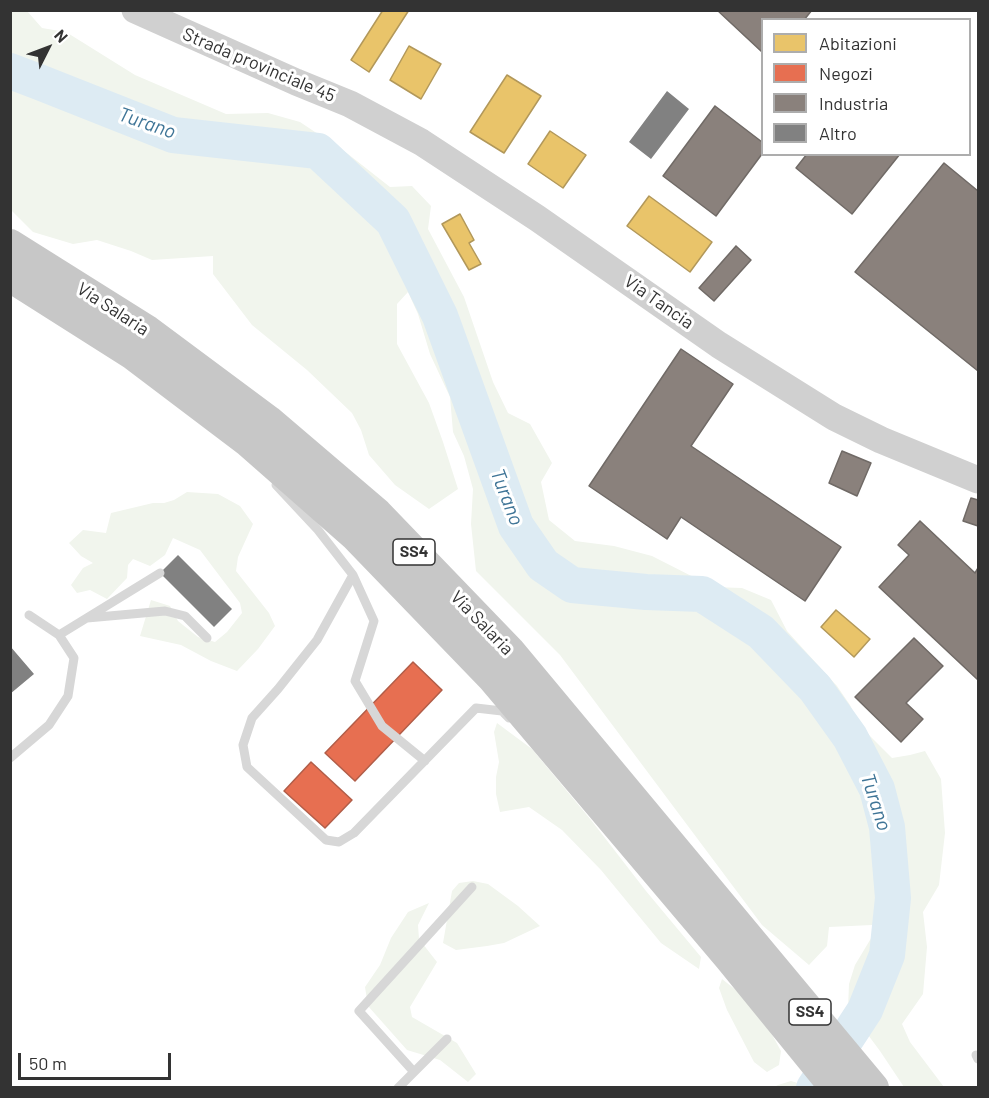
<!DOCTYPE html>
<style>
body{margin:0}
#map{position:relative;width:989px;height:1098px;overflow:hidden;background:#fff;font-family:Barlow,sans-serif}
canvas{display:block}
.frame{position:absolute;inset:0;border:12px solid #333;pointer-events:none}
.legend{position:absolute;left:761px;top:18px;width:210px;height:138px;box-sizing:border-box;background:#fff;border:2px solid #adadad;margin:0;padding:8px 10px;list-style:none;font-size:18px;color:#333}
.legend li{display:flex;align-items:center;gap:12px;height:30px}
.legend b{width:30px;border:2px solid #adadad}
.north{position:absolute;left:18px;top:18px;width:60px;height:60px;-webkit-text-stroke:4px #fff;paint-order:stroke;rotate:48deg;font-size:16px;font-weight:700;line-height:24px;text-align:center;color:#333}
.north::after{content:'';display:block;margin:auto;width:21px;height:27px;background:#333;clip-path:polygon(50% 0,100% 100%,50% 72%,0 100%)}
.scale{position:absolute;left:18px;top:1053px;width:153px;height:27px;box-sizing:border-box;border:3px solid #333;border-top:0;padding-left:8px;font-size:18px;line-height:21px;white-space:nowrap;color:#333;-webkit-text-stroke:4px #fff;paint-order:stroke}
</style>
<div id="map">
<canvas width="989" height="1098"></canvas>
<div class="frame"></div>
<ul class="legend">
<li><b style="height:16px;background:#e9c46a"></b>Abitazioni</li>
<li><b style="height:16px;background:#e76f51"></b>Negozi</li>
<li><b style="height:16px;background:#8a817c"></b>Industria</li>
<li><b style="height:16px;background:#818181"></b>Altro</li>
</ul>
<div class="north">N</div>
<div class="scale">50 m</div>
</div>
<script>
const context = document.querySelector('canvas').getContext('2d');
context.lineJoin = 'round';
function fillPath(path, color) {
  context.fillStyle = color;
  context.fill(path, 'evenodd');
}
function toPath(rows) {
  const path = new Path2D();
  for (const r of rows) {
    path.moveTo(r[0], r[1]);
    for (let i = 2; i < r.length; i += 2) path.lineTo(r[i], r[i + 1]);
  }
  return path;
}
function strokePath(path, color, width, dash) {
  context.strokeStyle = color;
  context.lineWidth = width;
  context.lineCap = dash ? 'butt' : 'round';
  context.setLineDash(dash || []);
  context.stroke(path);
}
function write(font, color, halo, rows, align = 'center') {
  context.font = font + ' Barlow,sans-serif';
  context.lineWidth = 6;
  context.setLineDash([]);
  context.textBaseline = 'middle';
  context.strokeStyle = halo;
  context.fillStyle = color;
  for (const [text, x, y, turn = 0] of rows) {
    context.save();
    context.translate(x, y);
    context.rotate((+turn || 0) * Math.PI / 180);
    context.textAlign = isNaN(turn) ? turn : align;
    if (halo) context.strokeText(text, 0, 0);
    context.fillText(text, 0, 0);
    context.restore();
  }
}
fillPath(toPath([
 [10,11,27,11,42,28,66,32,135,75,226,114,268,113,300,122,348,154,390,187,412,186,431,206,428,229,464,297,493,382,508,413,530,424,552,463,541,482,549,520,575,541,614,546,652,556,713,587,742,588,771,600,787,631,837,686,850,705,860,726,892,758,910,755,925,751,941,779,945,833,939,885,923,912,927,947,923,994,902,1024,910,1042,944,1087,904,1087,880,1051,848,1008,849,984,855,965,873,935,872,925,829,927,827,946,809,965,762,925,560,655,476,571,471,524,473,489,464,456,453,432,450,397,430,354,418,314,408,292,397,304,397,344,429,403,443,442,458,489,429,509,395,485,369,455,361,430,352,413,307,370,252,325,213,274,213,256,152,260,131,251,97,240,73,244,33,232,12,211,10,206],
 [187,492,218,494,240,506,253,524,238,557,236,571,269,613,275,626,258,649,237,671,211,661,181,645,140,636,151,600,170,606,178,621,198,637,215,642,227,632,242,613,240,603,200,550,173,538,165,555,150,566,133,559,128,565,127,578,107,599,90,590,77,593,71,585,83,568,93,563,81,556,69,543,83,530,106,533,111,513,153,503,164,503,174,500],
 [497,723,532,749,591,820,646,891,701,957,699,969,661,943,601,870,562,830,529,807,500,812,496,794,496,777,499,762,494,732],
 [473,881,488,884,518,906,540,926,504,943,487,946,456,950,443,943,452,891,459,883],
 [429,903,418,925,419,939,437,962,410,1007,412,1017,457,1043,476,1074,468,1082,440,1060,407,1050,368,1006,365,987,380,965,391,938,408,912],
 [722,979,741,994,764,1020,781,1051,779,1065,767,1072,754,1062,727,1010,719,988],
 [791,1081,811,1087,813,1087,774,1087,778,1085]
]), '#f1f5ed');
const homes = toPath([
 [383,10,409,10,369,72,351,60,383,10],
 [409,46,441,64,421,99,390,80,409,46],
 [507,75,541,96,504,153,470,132,507,75],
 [550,131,586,155,563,188,528,164,550,131],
 [649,196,712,242,690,272,627,226,649,196],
 [460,214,474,240,469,243,481,264,469,270,442,224,460,214],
 [836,610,870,639,854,657,821,627,836,610]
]);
fillPath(homes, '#e9c46a');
strokePath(homes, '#b2985a', 1.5);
const shops = toPath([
 [413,662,442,690,355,781,325,753,413,662],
 [311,762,352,800,325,828,284,791,311,762]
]);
fillPath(shops, '#e76f51');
strokePath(shops, '#b15d48', 1.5);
const industry = toPath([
 [717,10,812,10,804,20,762,20,762,52,717,10],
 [715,106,762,142,762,154,716,216,663,176,715,106],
 [807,154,900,154,852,214,796,168,807,154],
 [944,163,978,191,978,371,855,272,944,163],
 [736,246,751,260,714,301,699,288,736,246],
 [681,349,733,384,691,446,841,547,805,601,681,517,667,539,589,486,681,349],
 [842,451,871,463,857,496,829,483,842,451],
 [971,498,978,500,978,526,963,521,971,498],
 [920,521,975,573,978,568,978,680,879,587,909,555,898,545,920,521],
 [914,638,943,666,906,703,923,719,901,742,855,697,914,638]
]);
fillPath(industry, '#8a817c');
strokePath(industry, '#706a66', 1.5);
strokePath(toPath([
 [10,71,39,82,173,135,318,151,393,221,440,316,516,526,543,565,572,585,646,592,702,594,761,632,815,688,850,737,877,789,887,827,893,898,887,955,865,1010,814,1088]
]), '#ddebf3', 36);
fillPath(toPath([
 [667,91,689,109,651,159,629,142],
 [178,555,232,609,214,627,160,573],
 [10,646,34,674,10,694]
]), '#818181');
strokePath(toPath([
 [276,485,318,530,353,575,317,640,278,689,252,718,243,745,247,767,326,840,339,842,354,833,476,708,502,711,509,718],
 [353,575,374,621,355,681,382,726,425,761],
 [87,618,165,611,185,616,207,638],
 [59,635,160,573],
 [10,758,49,725,68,696,74,658,59,635,29,615],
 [976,1055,978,1059],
 [414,1072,359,1011,472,887],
 [398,1088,447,1039]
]), '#d7d7d7', 9);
strokePath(toPath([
 [135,10,296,82,350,104,421,142,537,218,719,345,834,417,881,440,978,480]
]), '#d0d0d0', 27);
strokePath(toPath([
 [10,245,147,331,268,421,377,514,509,651,873,1088],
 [10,276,133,354,248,441,355,535,493,678,730,958,836,1088]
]), '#c7c7c7', 32);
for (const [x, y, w] of [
 [414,552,42],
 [810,1012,42]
]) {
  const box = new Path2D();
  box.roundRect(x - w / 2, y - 13, w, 26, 4.5);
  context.fillStyle = '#fff';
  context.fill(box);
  strokePath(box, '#333', 1.5);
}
write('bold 16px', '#333', null, [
 ["SS4",414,552],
 ["SS4",810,1012]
]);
write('18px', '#333', '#fff', [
 ["Strada provinciale 45",259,65,23],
 ["Via Tancia",659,302,35],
 ["Via Salaria",113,309,33],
 ["Via Salaria",482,623,46]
]);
write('italic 20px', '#3f7597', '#fff', [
 ["Turano",147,123,19],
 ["Turano",507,497,69],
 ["Turano",876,802,72]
]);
</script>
